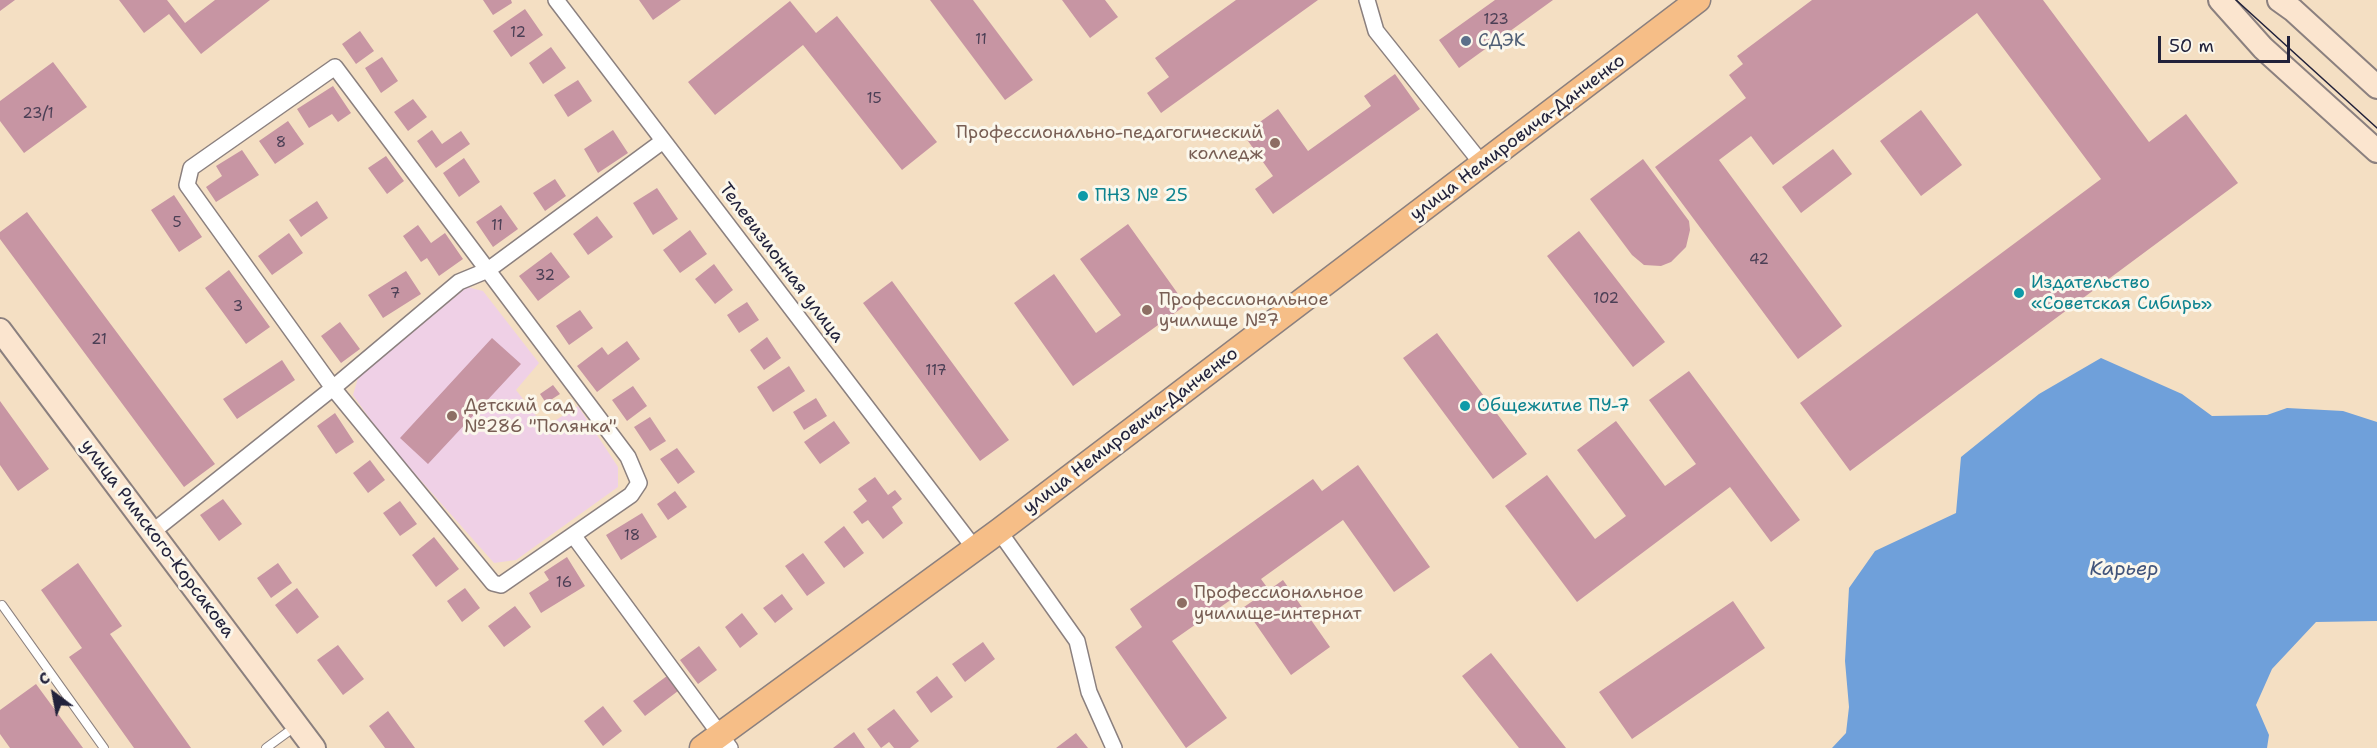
<!DOCTYPE html>
<meta charset="utf-8">
<style>
body{margin:0}
#map{position:relative;width:2377px;height:748px;overflow:hidden;background:#f4dfc3;font-family:"Shantell Sans",sans-serif}
canvas{display:block}
.north{position:absolute;left:24px;top:664px;width:60px;height:60px;-webkit-text-stroke:4px #fbf7ec;paint-order:stroke;rotate:328deg;font-size:16px;font-weight:700;line-height:24px;text-align:center;color:#22223b}
.north::after{content:'';display:block;margin:auto;width:21px;height:27px;background:#22223b;clip-path:polygon(50% 0,100% 100%,50% 72%,0 100%)}
.scale{position:absolute;left:2158px;top:36px;width:132px;height:27px;box-sizing:border-box;border:3px solid #22223b;border-top:0;padding-left:8px;font-size:18px;line-height:21px;white-space:nowrap;color:#22223b;-webkit-text-stroke:4px #fbf7ec;paint-order:stroke}
</style>
<div id="map">
<canvas width="2377" height="748"></canvas>
<div class="north">С</div>
<div class="scale">50 m</div>
</div>
<script>
const context = document.querySelector('canvas').getContext('2d');
context.lineJoin = 'round';
function fillPath(path, color) {
  context.fillStyle = color;
  context.fill(path, 'evenodd');
}
function toPath(rows) {
  const path = new Path2D();
  for (const r of rows) {
    path.moveTo(r[0], r[1]);
    for (let i = 2; i < r.length; i += 2) path.lineTo(r[i], r[i + 1]);
  }
  return path;
}
function strokePath(path, color, width, dash) {
  context.strokeStyle = color;
  context.lineWidth = width;
  context.lineCap = dash ? 'butt' : 'round';
  context.setLineDash(dash || []);
  context.stroke(path);
}
function write(font, color, halo, rows, align = 'center') {
  context.font = font + ' "Shantell Sans",sans-serif';
  context.lineWidth = 6;
  context.setLineDash([]);
  context.textBaseline = 'middle';
  context.strokeStyle = halo;
  context.fillStyle = color;
  for (const [text, x, y, turn = 0] of rows) {
    context.save();
    context.translate(x, y);
    context.rotate((+turn || 0) * Math.PI / 180);
    context.textAlign = isNaN(turn) ? turn : align;
    if (halo) context.strokeText(text, 0, 0);
    context.fillText(text, 0, 0);
    context.restore();
  }
}
fillPath(toPath([
 [467,287,483,291,539,363,516,390,545,427,578,406,618,467,618,487,516,560,494,563,384,439,353,395,358,378]
]), '#efd0e6');
fillPath(toPath([
 [2101,358,2182,394,2212,416,2267,415,2287,408,2343,411,2377,422,2377,621,2316,622,2272,669,2256,705,2269,735,2267,748,1832,748,1846,733,1849,707,1845,661,1849,588,1875,551,1956,513,1961,457,2039,394]
]), '#6fa0da');
fillPath(toPath([
 [0,0,15,0,0,11],
 [119,0,167,0,185,23,215,0,270,0,201,54,169,14,144,33],
 [483,0,511,0,512,3,493,15],
 [639,0,681,0,653,20],
 [930,0,973,0,1033,80,1005,100],
 [1062,0,1105,0,1118,17,1090,38],
 [1236,0,1318,0,1161,113,1147,93,1169,77,1155,58],
 [1495,0,1553,0,1459,68,1439,40],
 [1812,0,2043,0,2149,142,2186,114,2238,183,1850,471,1800,403,2101,179,1977,13,1773,165,1751,136,1719,160,1842,326,1798,359,1655,167,1746,98,1729,75,1743,64,1737,56],
 [790,1,816,33,837,16,937,142,902,170,803,45,715,115,688,82],
 [525,9,543,35,511,57,493,31],
 [360,31,374,51,356,64,342,44],
 [551,47,566,68,543,84,529,63],
 [382,57,398,81,381,93,365,68],
 [53,62,87,107,24,153,0,121,0,101],
 [1395,74,1420,109,1273,214,1255,189,1273,176,1243,134,1278,109,1308,151,1371,106,1364,96],
 [578,80,592,101,568,117,554,95],
 [333,86,351,113,338,122,332,114,309,128,297,109],
 [413,99,427,117,408,131,394,112],
 [1921,110,1962,165,1921,196,1880,141],
 [288,121,304,144,275,164,259,141],
 [432,130,442,144,461,131,470,144,436,168,417,141],
 [613,130,628,153,598,173,584,149],
 [1833,149,1852,174,1801,213,1782,187],
 [242,150,259,175,216,202,206,187,222,176,216,166],
 [386,156,404,181,387,194,368,168],
 [464,158,480,182,459,197,443,173],
 [1643,159,1689,221,1690,230,1686,247,1671,262,1661,266,1644,265,1632,255,1590,199],
 [555,179,566,196,545,211,533,193],
 [657,188,678,219,653,235,633,203],
 [1083,189,1089,198,1082,203,1076,194],
 [174,195,202,237,179,252,151,210],
 [317,201,328,218,301,237,289,220],
 [501,205,518,229,493,247,476,222],
 [27,212,215,464,184,487,0,239,0,232],
 [597,216,613,237,588,255,573,234],
 [1128,224,1186,305,1073,386,1014,303,1054,274,1096,333,1121,315,1080,259],
 [418,225,431,243,445,233,463,259,439,276,427,258,421,262,403,236],
 [690,230,707,254,680,273,663,250],
 [1579,231,1665,342,1633,367,1547,256],
 [289,233,303,253,272,275,258,256],
 [551,252,570,277,538,301,519,276],
 [714,264,733,290,715,304,695,279],
 [229,270,270,327,246,344,205,288],
 [406,271,421,294,383,318,368,295],
 [892,281,1009,440,980,461,863,303],
 [747,302,759,320,739,333,727,315],
 [580,310,593,328,569,345,556,326],
 [340,322,360,349,341,363,321,336],
 [1437,333,1527,454,1493,479,1403,358],
 [767,337,781,358,764,370,750,350],
 [492,338,521,364,428,464,400,438],
 [627,341,640,359,597,392,577,366,602,347,608,355],
 [282,360,295,380,237,419,223,399],
 [789,366,805,391,773,412,757,387],
 [1689,371,1800,520,1771,542,1730,487,1577,602,1505,506,1547,475,1595,539,1626,516,1577,450,1616,421,1665,486,1696,464,1649,400],
 [553,385,560,394,546,403,540,394],
 [633,386,647,406,627,421,612,400],
 [816,398,827,416,804,430,793,412],
 [0,401,49,469,18,491,0,465],
 [335,413,354,442,336,454,317,426],
 [650,417,666,441,650,451,634,427],
 [834,421,850,443,820,464,804,442],
 [677,448,695,472,678,484,660,459],
 [370,460,385,480,368,493,353,473],
 [1358,465,1430,567,1394,592,1343,520,1261,579,1269,590,1283,580,1330,647,1291,675,1244,607,1257,598,1249,587,1172,641,1227,718,1186,748,1115,647,1142,627,1130,609,1313,479,1322,491],
 [875,477,888,495,895,490,902,499,892,507,903,523,883,539,868,520,862,524,853,512,867,501,858,489],
 [675,491,687,507,668,520,657,504],
 [223,499,242,524,219,541,200,515],
 [400,501,417,524,400,536,383,513],
 [642,513,657,537,621,560,606,535],
 [844,526,864,553,844,568,824,542],
 [434,537,459,569,436,587,412,555],
 [803,553,825,583,807,596,785,566],
 [567,557,585,586,541,613,529,593,549,580,544,572],
 [78,563,122,626,110,634,191,748,134,748,69,657,82,648,41,590],
 [278,563,292,583,271,598,257,578],
 [297,588,319,617,297,634,275,605],
 [465,588,480,608,462,622,447,601],
 [782,594,793,609,775,623,763,608],
 [1733,601,1765,648,1632,739,1599,692],
 [515,606,531,627,504,647,488,626],
 [742,613,758,634,740,648,725,627],
 [983,642,995,659,965,682,952,664],
 [338,645,364,679,343,695,317,660],
 [699,646,717,670,698,684,680,660],
 [1491,653,1566,748,1519,748,1462,676],
 [667,676,678,691,645,716,633,701],
 [937,676,953,697,931,713,916,692],
 [36,684,83,748,10,748,0,734,0,710],
 [603,706,622,731,603,746,584,721],
 [894,709,919,741,910,748,894,748,889,742,881,748,867,729],
 [388,711,415,748,385,748,369,726],
 [854,732,865,748,833,748],
 [1076,733,1088,748,1056,748]
]), '#c795a3');
const lane = toPath([
 [2,605,104,748],
 [266,748,296,726]
]);
const street = toPath([
 [556,0,975,549],
 [1367,0,1376,31,1483,165],
 [335,67,628,457,639,483,631,495,501,585,493,583,333,388,187,185,191,168,335,67],
 [999,531,1077,641,1089,692,1114,748],
 [151,533,333,388,459,282,488,270,663,141],
 [573,535,730,748]
]);
const secondary = toPath([
 [2220,0,2263,48,2377,151],
 [2279,0,2293,10,2377,87],
 [0,330,314,748]
]);
const primary = toPath([
 [702,748,999,531,1698,0]
]);
strokePath(lane, '#8b807f', 10);
strokePath(street, '#8b807f', 18);
strokePath(secondary, '#8b807f', 26);
strokePath(primary, '#8b807f', 27);
strokePath(lane, '#fff', 8);
strokePath(street, '#fff', 15);
strokePath(secondary, '#fbe5cf', 22);
strokePath(primary, '#f6be87', 24);
strokePath(toPath([
 [2236,0,2377,128]
]), '#22223b', 1.5);
for (const [x, y, r, color] of [
 [1466,41,6,"#5c6f8a"],
 [1275,143,6,"#8d6e63"],
 [1083,196,6,"#0f9aa8"],
 [2019,293,6,"#0f9aa8"],
 [1147,310,6,"#8d6e63"],
 [1465,406,6,"#0f9aa8"],
 [452,416,6,"#8d6e63"],
 [1182,603,6,"#8d6e63"]
]) {
  const dot = new Path2D();
  dot.arc(x, y, r, 0, 2 * Math.PI);
  context.fillStyle = color;
  context.fill(dot);
  strokePath(dot, '#fbf7ec', 2);
}
write('15px', '#4b3f55', null, [
 ["123",1496,20],
 ["12",518,33],
 ["11",981,40],
 ["15",874,99],
 ["23/1",38,114],
 ["8",281,143],
 ["5",177,223],
 ["11",497,226],
 ["42",1759,260],
 ["32",545,276],
 ["7",395,294],
 ["102",1606,299],
 ["3",238,307],
 ["21",99,340],
 ["117",936,371],
 ["18",632,536],
 ["16",564,583]
]);
write('18px', '#4e5e75', '#fbf7ec', [
 ["СДЭК",1478,41]
], 'left');
write('18px', '#785e54', '#fbf7ec', [
 ["Профессионально-педагогический",1263,133,"right"],
 ["колледж",1263,154,"right"],
 ["Профессиональное",1159,300],
 ["училище №7",1159,321],
 ["Детский сад",464,406],
 ["№286 \"Полянка\"",464,427],
 ["Профессиональное",1194,593],
 ["училище-интернат",1194,614]
], 'left');
write('18px', '#22223b', '#fbf7ec', [
 ["улица Немировича-Данченко",1518,138,-37],
 ["Телевизионная улица",781,263,53],
 ["улица Немировича-Данченко",1131,431,-37],
 ["улица Римского-Корсакова",157,539,53]
]);
write('18px', '#0d838f', '#fbf7ec', [
 ["ПНЗ № 25",1095,196],
 ["Издательство",2031,283],
 ["«Советская Сибирь»",2031,304],
 ["Общежитие ПУ-7",1477,406]
], 'left');
write('italic 20px', '#41547b', '#fbf7ec', [
 ["Карьер",2124,570]
]);
</script>
